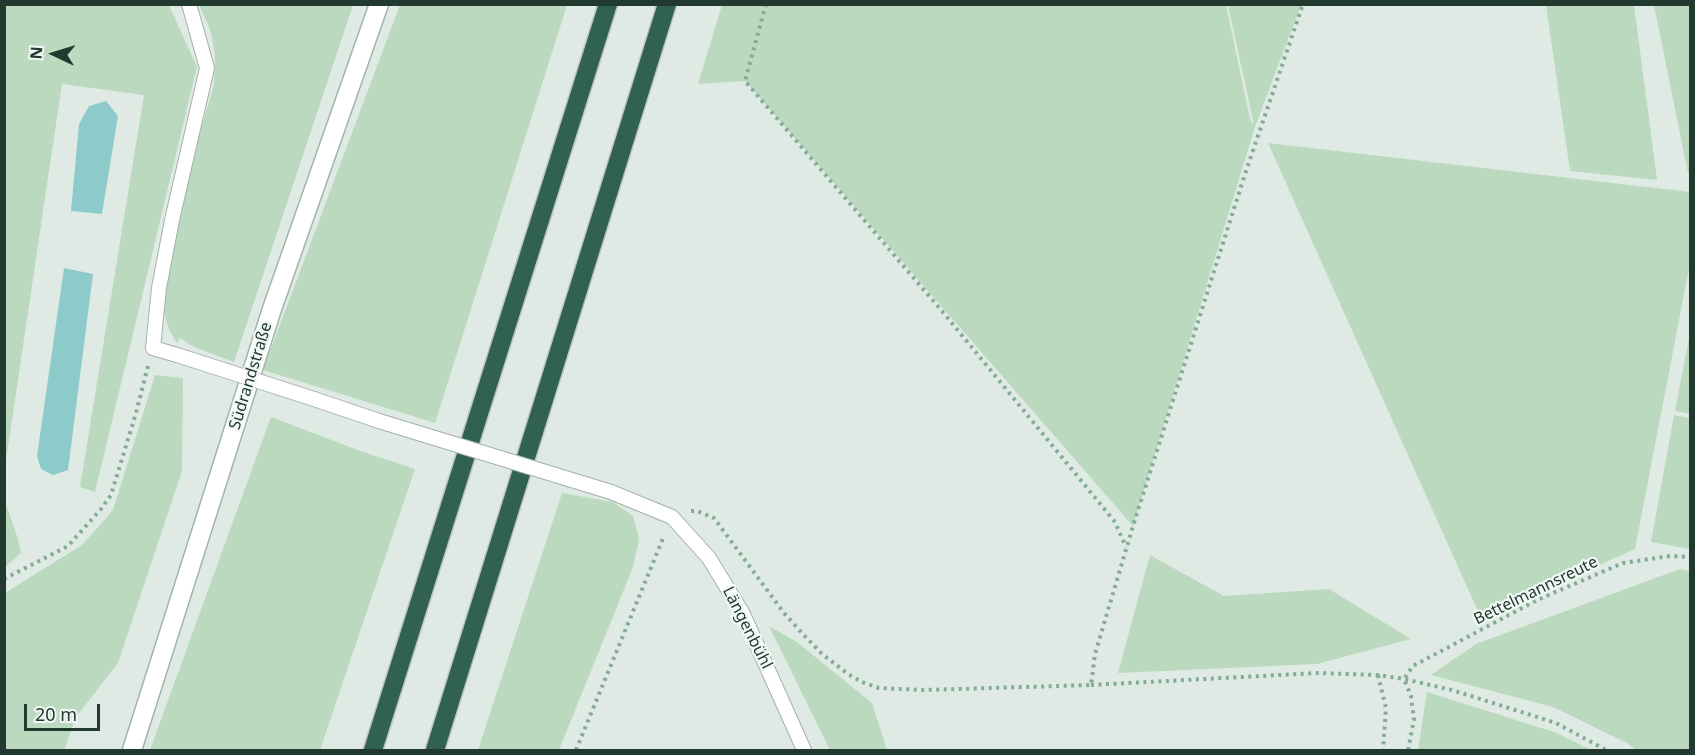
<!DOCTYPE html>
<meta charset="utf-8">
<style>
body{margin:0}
#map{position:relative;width:1695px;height:755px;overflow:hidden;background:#e0eae4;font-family:"Noto Sans",sans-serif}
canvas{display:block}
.frame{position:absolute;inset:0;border:6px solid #22392f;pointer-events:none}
.north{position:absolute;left:24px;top:24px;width:60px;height:60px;-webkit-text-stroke:4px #f0f7f3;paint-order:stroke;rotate:274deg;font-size:16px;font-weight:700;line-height:24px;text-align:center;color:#22392f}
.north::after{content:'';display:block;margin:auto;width:21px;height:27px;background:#22392f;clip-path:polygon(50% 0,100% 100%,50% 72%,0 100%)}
.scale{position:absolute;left:24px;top:704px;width:76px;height:27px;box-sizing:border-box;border:3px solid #22392f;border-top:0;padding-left:8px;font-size:18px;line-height:21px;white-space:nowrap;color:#22392f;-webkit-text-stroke:4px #f0f7f3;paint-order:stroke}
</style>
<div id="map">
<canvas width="1695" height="755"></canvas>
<div class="frame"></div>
<div class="north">N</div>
<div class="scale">20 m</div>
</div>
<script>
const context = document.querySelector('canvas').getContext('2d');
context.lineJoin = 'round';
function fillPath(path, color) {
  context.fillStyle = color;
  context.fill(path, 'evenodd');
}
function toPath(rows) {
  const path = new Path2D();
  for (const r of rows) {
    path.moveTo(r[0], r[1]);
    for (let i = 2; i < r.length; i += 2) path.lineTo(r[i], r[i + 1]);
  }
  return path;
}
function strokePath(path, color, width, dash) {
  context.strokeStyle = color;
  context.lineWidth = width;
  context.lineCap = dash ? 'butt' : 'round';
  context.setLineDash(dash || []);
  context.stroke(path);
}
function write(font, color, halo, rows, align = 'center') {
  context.font = font + ' "Noto Sans",sans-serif';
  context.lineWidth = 4.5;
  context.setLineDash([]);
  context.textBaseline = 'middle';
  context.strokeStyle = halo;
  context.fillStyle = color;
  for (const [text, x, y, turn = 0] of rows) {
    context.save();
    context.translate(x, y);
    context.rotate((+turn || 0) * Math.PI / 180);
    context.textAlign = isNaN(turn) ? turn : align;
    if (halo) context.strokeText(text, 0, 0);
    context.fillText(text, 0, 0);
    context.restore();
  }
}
fillPath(toPath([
 [4,5,169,5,197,67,95,492,80,487,144,95,62,84,5,467],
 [199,5,353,5,234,362,194,347,180,338,177,343,169,330,164,312,167,279,183,189,214,85,215,53,210,29],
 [400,5,567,5,435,423,263,370],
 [722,5,1226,5,1250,119,1254,125,1228,5,1301,5,1255,127,1133,526,745,81,698,84],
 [1546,5,1634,5,1657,180,1570,171],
 [1654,5,1690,5,1690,173,1688,173],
 [1268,143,1690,192,1690,263,1635,549,1481,618],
 [1690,333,1690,414,1675,411],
 [155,375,183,378,182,471,118,663,76,717,64,750,5,750,5,593,82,545,113,510],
 [1674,415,1690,418,1690,549,1651,542],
 [271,417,363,452,415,469,320,750,150,750],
 [562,493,613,502,633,516,639,539,633,567,559,750,478,750],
 [5,502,17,536,21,553,5,567],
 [1150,555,1224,596,1329,589,1411,639,1317,664,1118,673],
 [1680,569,1690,571,1690,750,1636,750,1627,743,1553,707,1431,675,1476,644],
 [769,626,797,642,872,703,887,750,830,750],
 [1427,692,1557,733,1591,750,1418,750]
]), '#bbd9be');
fillPath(toPath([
 [106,101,118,116,102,214,71,211,79,124,89,106],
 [64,268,93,274,68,470,53,475,41,469,37,456]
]), '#8dcbcb');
const service = toPath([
 [177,355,153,348,159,288,172,220,207,68,189,4],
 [314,399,379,421],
 [611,492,672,517,709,558,743,614,804,750]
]);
const secondary = toPath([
 [132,750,272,309,379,4]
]);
const motorway = toPath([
 [373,750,608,4],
 [435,750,667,4]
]);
strokePath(service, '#a3b1aa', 16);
strokePath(secondary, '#a0b5aa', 21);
strokePath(motorway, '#bdc4c1', 21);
strokePath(toPath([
 [766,4,745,81,942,311,1115,522,1126,547],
 [691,511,697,511,714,518,784,613,801,632,822,654,848,674,862,682,879,688,924,690,1091,685,1095,654,1133,526,1245,174,1303,4],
 [4,579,68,546,101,509,111,495,136,413,148,366],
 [1378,675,1386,708,1383,750],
 [1091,685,1318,673,1378,675,1404,679,1452,690,1556,723,1606,750],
 [576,750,664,536],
 [1408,750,1414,720,1411,696,1404,679,1413,666,1537,600,1623,563,1670,556,1690,557]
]), '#83ab98', 4, [3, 4.5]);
strokePath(service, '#fff', 14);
strokePath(secondary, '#fff', 18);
strokePath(motorway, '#316251', 18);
const serviceBridge = toPath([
 [177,355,314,399],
 [379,421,611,492]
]);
strokePath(serviceBridge, '#a3b1aa', 16, []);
strokePath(serviceBridge, '#fff', 14);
write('16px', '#22392f', '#f0f7f3', [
 ["Südrandstraße",251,376,-73],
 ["Bettelmannsreute",1536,591,-26],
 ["Längenbühl",747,628,63]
]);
</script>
